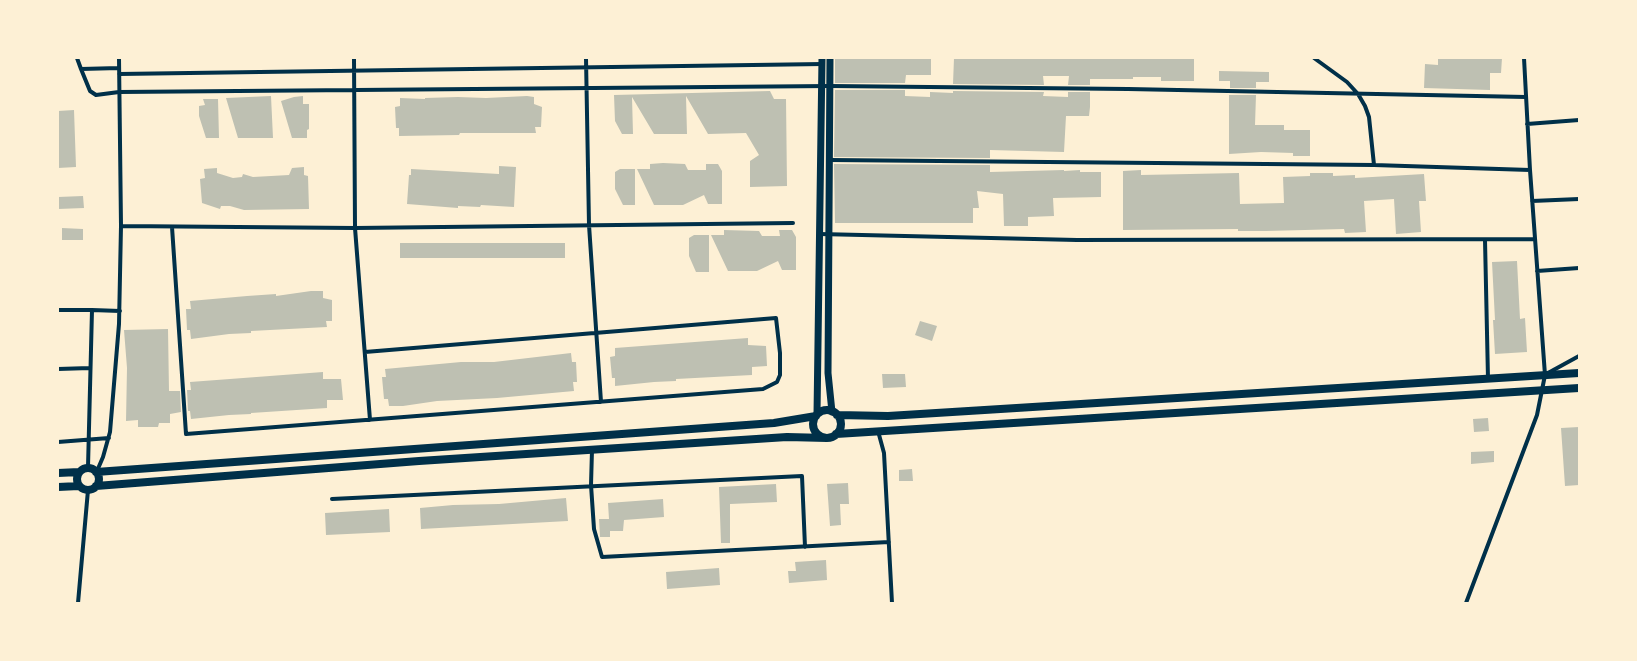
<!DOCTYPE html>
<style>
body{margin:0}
#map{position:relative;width:1637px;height:661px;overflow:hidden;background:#fdf0d5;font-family:Roboto,sans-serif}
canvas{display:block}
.frame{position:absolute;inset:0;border:59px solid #fdf0d5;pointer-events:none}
</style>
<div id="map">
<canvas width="1637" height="661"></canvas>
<div class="frame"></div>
</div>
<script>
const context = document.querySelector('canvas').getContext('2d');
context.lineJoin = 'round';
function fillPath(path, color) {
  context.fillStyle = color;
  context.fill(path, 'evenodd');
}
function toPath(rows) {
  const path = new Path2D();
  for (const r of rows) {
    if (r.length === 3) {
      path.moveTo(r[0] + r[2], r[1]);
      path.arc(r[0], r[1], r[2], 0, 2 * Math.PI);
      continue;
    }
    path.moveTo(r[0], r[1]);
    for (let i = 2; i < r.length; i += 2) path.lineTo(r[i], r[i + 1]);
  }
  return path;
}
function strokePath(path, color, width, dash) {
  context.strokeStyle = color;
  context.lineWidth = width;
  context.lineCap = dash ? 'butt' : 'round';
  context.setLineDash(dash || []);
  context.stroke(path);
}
fillPath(toPath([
 [835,58,931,58,931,75,906,75,905,83,835,83],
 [954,58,1194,58,1194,81,1161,81,1161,77,1133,77,1133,79,1090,79,1090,85,1068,85,1069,76,1043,76,1044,85,953,84],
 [1438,58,1502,58,1501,73,1490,73,1490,90,1424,88,1425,64,1438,65],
 [1219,71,1269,72,1269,82,1256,82,1256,88,1230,88,1230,81,1219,81],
 [835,90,905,90,905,96,930,97,930,92,953,93,953,91,1044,92,1043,96,1068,97,1068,92,1090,92,1090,107,1089,116,1066,116,1064,152,990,150,990,158,834,157],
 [770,91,774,99,786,99,787,186,750,187,750,161,759,155,746,133,708,134,686,96,687,134,654,134,632,97,633,134,622,134,615,121,614,95],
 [1229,95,1256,95,1255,125,1284,125,1284,130,1310,130,1310,156,1293,156,1293,153,1261,152,1229,154],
 [271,96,273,138,238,138,226,98],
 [303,96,303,104,309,104,309,129,307,130,307,138,292,138,281,101,294,97],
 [527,96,534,97,534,104,542,107,541,127,535,127,536,133,460,133,459,135,399,136,399,128,396,128,395,107,400,106,400,98,425,99,425,98,458,97,486,98],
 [203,99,218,99,219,138,206,138,199,116,199,106,205,105],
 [74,110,76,167,58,168,58,111],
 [663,163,685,164,688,170,706,170,706,164,718,164,722,171,722,204,708,204,704,195,683,205,654,205,637,169,650,169,650,164],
 [834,164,990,165,990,172,1064,170,1064,171,1080,170,1080,172,1101,172,1101,197,1053,198,1054,216,1028,217,1028,226,1004,226,1003,194,977,191,979,208,973,208,973,223,835,223],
 [499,166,516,167,514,207,481,205,480,207,458,206,458,208,407,204,409,175,411,175,411,169,499,174],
 [304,167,304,175,308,176,309,209,244,210,230,206,221,206,220,209,202,203,200,179,205,178,204,169,217,168,217,173,233,178,242,177,243,174,253,177,289,175,292,168],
 [620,169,635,169,635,205,623,205,615,189,615,172],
 [1141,170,1141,175,1239,173,1240,204,1284,203,1283,177,1310,176,1310,173,1333,173,1333,176,1355,175,1355,178,1424,174,1426,201,1419,201,1421,232,1396,234,1394,199,1364,201,1366,232,1345,233,1344,229,1266,231,1238,231,1238,229,1123,230,1123,171],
 [83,196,84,208,58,209,58,197],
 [62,228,83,229,83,240,62,240],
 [724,230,759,231,762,236,780,236,779,230,792,230,796,237,796,270,782,270,778,261,757,271,728,271,711,235,724,235],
 [694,235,709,235,709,272,696,272,689,256,689,238],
 [400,243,565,243,565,258,400,258],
 [1517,261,1520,319,1525,318,1527,352,1495,354,1493,320,1495,320,1492,262],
 [311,291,323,291,323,298,332,300,332,321,326,321,327,327,251,331,251,333,229,334,191,339,190,330,187,330,186,309,191,309,190,301,247,296,276,294,276,296],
 [920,321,937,326,932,341,915,335],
 [168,329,169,391,180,391,181,412,170,414,170,423,159,423,158,427,138,427,138,420,126,421,127,368,124,330],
 [748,338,748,345,766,346,767,366,752,367,752,375,676,379,676,381,654,382,615,386,615,378,612,378,610,357,615,356,615,348],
 [571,353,572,362,576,362,577,382,573,382,574,391,497,398,437,401,403,406,389,406,388,399,384,399,382,377,386,377,385,369,461,362,494,362],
 [323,372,323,379,341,379,343,400,327,400,327,408,251,413,251,414,229,415,191,419,190,411,188,411,187,390,191,390,190,382],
 [882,374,905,374,906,387,883,388],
 [1488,418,1489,431,1474,432,1473,419],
 [1579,427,1579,485,1565,486,1561,428],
 [1494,451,1494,462,1471,464,1471,452],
 [912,469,913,481,899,481,899,470],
 [848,483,849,504,840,504,841,525,830,526,827,484],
 [776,484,777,502,730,504,730,543,721,543,719,487],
 [566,498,568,521,421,529,420,508,453,505,499,504],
 [663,499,664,517,624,520,623,531,610,531,610,537,600,537,599,519,609,519,608,503],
 [389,509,390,532,326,535,325,513],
 [826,560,827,580,789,583,788,571,796,571,795,562],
 [719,568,720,585,667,589,666,572]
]), '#bec0b2');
strokePath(toPath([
 [77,58,81,69,119,68],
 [354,58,355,228,370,420],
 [586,58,589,225,601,402],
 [1314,58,1347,82,1358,94,1365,106,1369,117,1374,165],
 [81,69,90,91,96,95,119,92,830,86,1128,89,1526,97],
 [119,74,823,64],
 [1527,124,1579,120],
 [830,160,1374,165,1530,170],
 [1532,201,1579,199],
 [121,226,355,228,793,223],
 [172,227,186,434,763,389,777,382,780,375,780,353,776,318,365,352],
 [819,234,1077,240,1535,239],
 [1485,240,1488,379],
 [1537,271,1579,268],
 [58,310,92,310,88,467],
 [92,310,120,311],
 [58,369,90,368],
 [1548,373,1579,356],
 [878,431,884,453,892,603],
 [58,442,109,438],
 [592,450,591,485,594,529,602,557,889,542],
 [97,471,103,457,110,432,119,324,121,226,119,58],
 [332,499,802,476,805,547],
 [78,603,88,490],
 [1466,603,1537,415,1545,375,1530,170,1524,58]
]), '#003049', 4);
strokePath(toPath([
 [830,58,828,373,832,412],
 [817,414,822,58]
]), '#003049', 7);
strokePath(toPath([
 [827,424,14],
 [837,415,888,416,1579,373],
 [836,434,1579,388],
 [88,479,11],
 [96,472,774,423,816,416],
 [58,473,79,472],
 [96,486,419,461,787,437,827,438],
 [58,487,79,486]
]), '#003049', 8);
</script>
